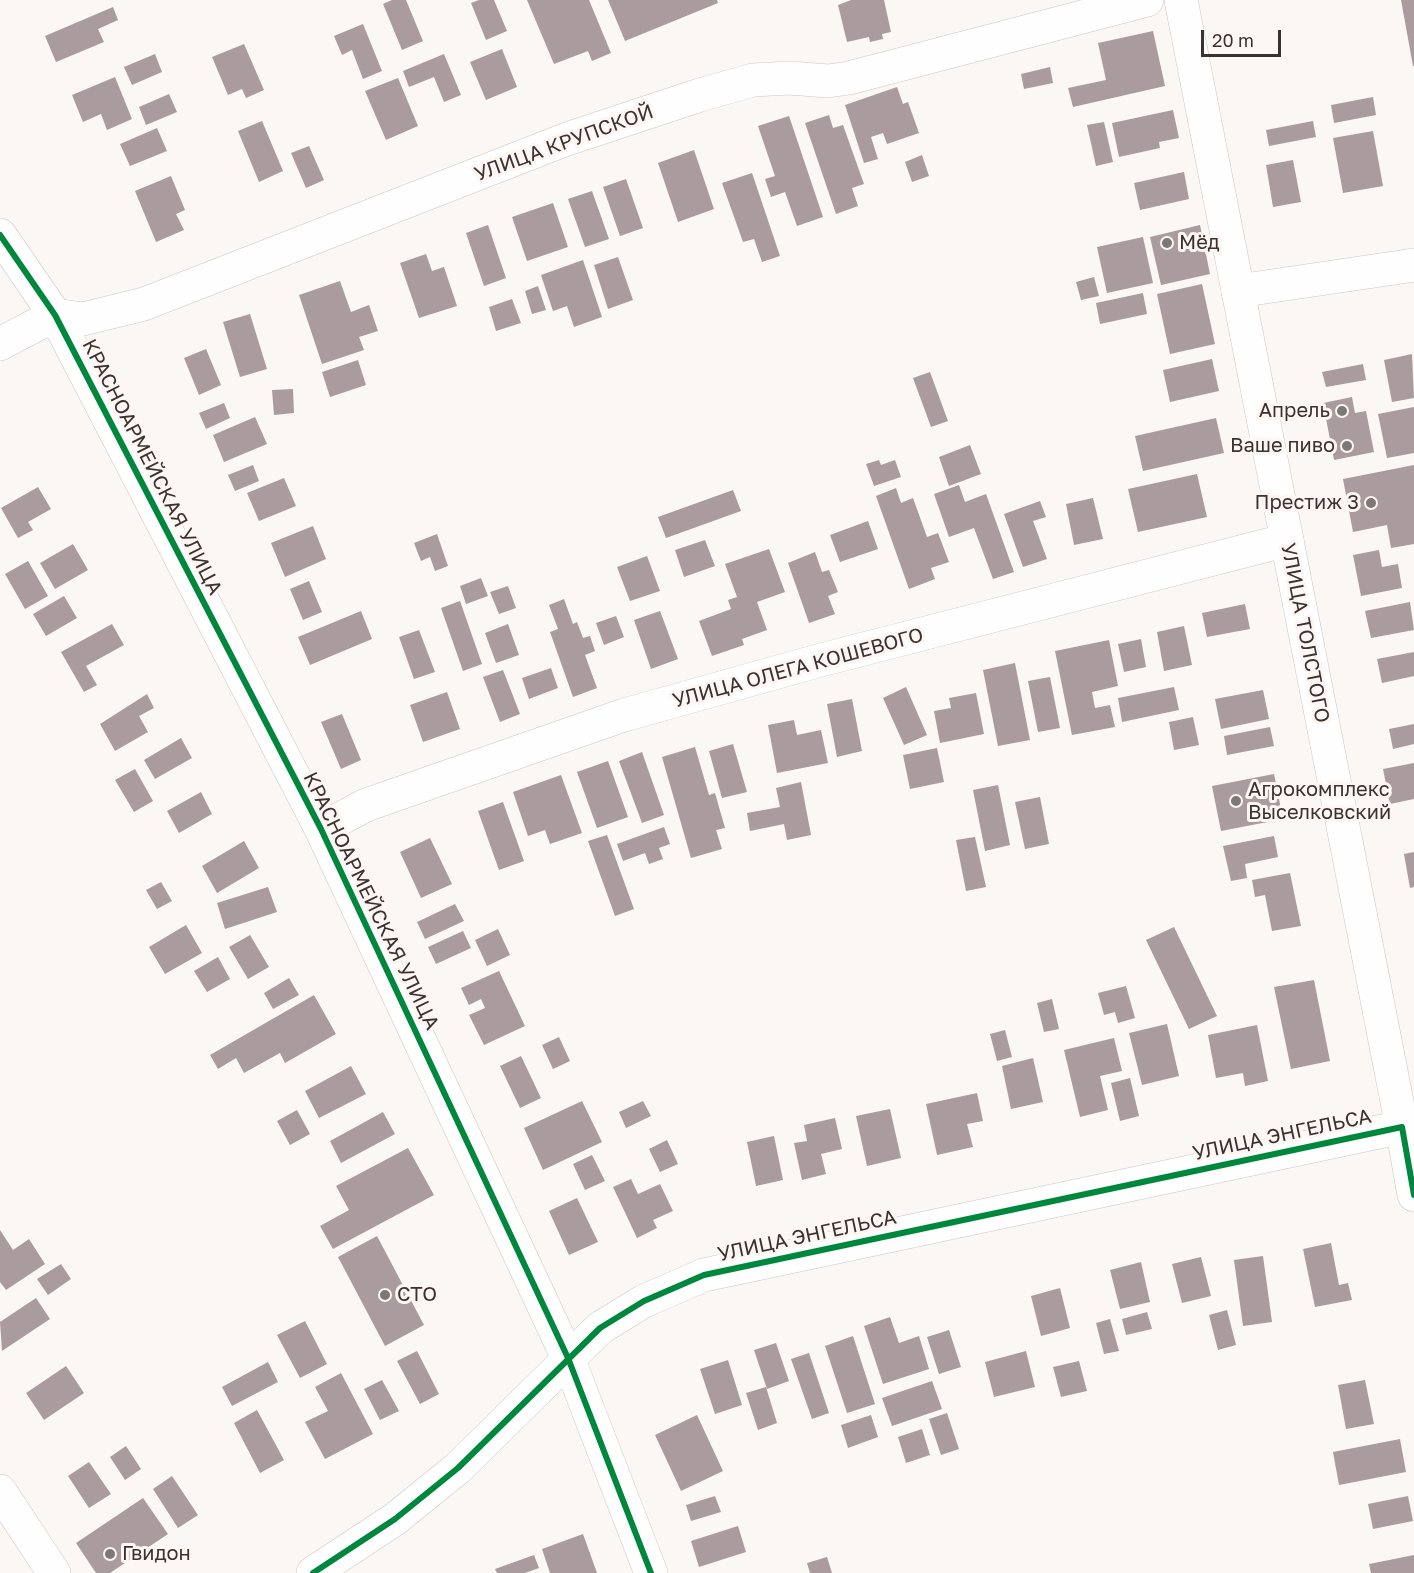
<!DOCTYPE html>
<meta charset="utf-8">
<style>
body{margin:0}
#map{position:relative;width:1414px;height:1573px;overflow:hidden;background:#fbf7f5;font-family:"Golos Text",sans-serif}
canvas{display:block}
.scale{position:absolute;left:1201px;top:30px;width:80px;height:27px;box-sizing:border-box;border:3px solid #393230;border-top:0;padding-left:8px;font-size:18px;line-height:21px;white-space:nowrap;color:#393230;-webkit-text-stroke:4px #fdf6f3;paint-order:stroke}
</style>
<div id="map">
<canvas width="1414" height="1573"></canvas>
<div class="scale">20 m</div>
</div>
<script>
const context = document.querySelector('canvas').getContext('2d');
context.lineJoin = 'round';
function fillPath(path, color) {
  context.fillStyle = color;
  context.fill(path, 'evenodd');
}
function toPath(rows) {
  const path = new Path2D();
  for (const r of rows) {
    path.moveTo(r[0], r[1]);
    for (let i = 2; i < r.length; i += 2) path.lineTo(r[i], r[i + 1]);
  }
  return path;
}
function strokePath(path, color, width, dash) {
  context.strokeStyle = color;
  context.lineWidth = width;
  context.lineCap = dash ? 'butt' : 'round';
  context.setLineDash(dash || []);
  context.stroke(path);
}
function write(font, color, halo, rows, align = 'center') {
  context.font = font + ' "Golos Text",sans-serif';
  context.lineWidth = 6;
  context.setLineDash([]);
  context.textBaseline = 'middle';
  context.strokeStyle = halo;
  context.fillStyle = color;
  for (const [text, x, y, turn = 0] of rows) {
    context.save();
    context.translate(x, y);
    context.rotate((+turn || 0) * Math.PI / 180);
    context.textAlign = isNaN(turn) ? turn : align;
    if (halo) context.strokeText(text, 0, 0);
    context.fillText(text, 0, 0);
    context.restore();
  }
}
fillPath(toPath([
 [392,0,406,0,423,41,402,50,383,4],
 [479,0,494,0,507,31,486,40,471,3],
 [527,0,589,0,611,53,592,61,588,51,554,64],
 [608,0,717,0,718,3,625,41],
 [851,0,884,0,891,32,882,34,883,39,870,42,869,37,847,42,838,5],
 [1401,0,1414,0,1414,66,1413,66],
 [113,7,118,20,98,29,104,42,56,62,45,36],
 [363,24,382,71,363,79,352,50,342,55,334,36],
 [1153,31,1165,86,1073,107,1068,88,1106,80,1098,43],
 [244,44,264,90,246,98,242,89,228,95,212,57],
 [502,49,517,87,486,100,470,62],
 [155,54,162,72,132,85,124,67],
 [444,54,461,95,444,102,434,77,409,87,403,71],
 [1050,67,1053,83,1024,89,1021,74],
 [115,77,132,119,107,130,101,114,83,122,72,95],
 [398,78,418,126,386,140,365,91],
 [897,87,903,104,908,102,919,133,887,144,883,133,871,137,878,159,864,163,845,105],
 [169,94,177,112,146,125,139,107],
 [1373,97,1376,115,1334,123,1331,105],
 [1173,110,1179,138,1159,142,1160,148,1119,157,1112,123],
 [829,115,833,128,843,125,864,184,852,188,858,206,836,214,805,123],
 [789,116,823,217,797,226,785,192,771,197,765,179,775,176,758,126],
 [262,121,283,171,259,182,238,131],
 [1313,121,1316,137,1269,146,1266,130],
 [1104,122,1113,162,1096,166,1087,125],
 [157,128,167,151,130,166,120,144],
 [1373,131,1383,186,1343,193,1333,138],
 [309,146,324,180,306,188,291,153],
 [694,150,714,209,678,222,658,163],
 [922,155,929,176,912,182,905,162],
 [1293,160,1301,202,1273,207,1266,165],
 [1184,172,1189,199,1140,210,1134,183],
 [752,173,780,256,762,262,754,239,743,242,722,183],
 [171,176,185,210,176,214,184,230,156,242,135,191],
 [626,179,643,228,620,236,603,187],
 [592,191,609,239,585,247,568,199],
 [553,203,568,247,527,261,512,217],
 [488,225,506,278,484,286,466,233],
 [1200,225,1210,274,1161,285,1150,237],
 [1143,237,1153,283,1107,293,1097,247],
 [426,254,432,271,444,267,457,306,419,318,400,263],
 [618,257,633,300,608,309,594,265],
 [583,260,602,317,574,327,567,306,553,311,541,275],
 [1094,277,1099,296,1081,300,1076,282],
 [340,281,351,312,369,305,378,331,359,337,364,350,322,364,299,295],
 [1202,284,1215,344,1170,354,1157,294],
 [538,286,546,310,532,314,525,291],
 [1143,293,1147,314,1100,324,1096,303],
 [512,299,521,323,496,331,489,307],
 [250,314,267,369,240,377,223,322],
 [206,349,221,385,199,395,184,358],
 [1412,354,1414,398,1392,402,1384,360],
 [1212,359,1219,391,1170,402,1163,370],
 [358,360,366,385,330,397,322,372],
 [1363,364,1366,380,1326,387,1322,372],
 [930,372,948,421,931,427,913,378],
 [293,389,294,413,274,415,272,390],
 [1352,397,1355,413,1366,411,1374,452,1334,460,1323,403],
 [224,403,230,418,206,429,199,413],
 [1414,407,1414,453,1387,458,1378,414],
 [255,417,267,444,224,462,213,435],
 [1216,418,1224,453,1143,471,1135,436],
 [970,445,981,474,949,486,939,457],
 [879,460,881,465,895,460,901,477,874,486,866,464],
 [253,465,259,481,235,491,228,475],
 [1414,465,1414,544,1391,548,1387,525,1353,532,1343,479],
 [1197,474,1207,517,1138,532,1128,489],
 [284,478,296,506,259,521,247,493],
 [959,485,965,502,986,494,1014,572,993,579,974,528,949,537,934,494],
 [38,487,51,509,28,522,33,530,18,538,1,508],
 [896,488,901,503,913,498,927,537,938,533,949,562,931,568,935,579,909,589,876,496],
 [733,490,741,511,666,538,658,517],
 [1093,498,1103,539,1074,545,1066,504],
 [1040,501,1046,517,1033,521,1047,559,1023,567,1004,514],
 [868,521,878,549,840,562,830,535],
 [313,526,326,559,285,577,271,543],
 [437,534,448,566,435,571,430,557,421,561,414,543],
 [705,540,715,566,684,577,675,550],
 [73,544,88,570,55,589,40,563],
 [769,549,785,592,757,602,767,630,742,639,744,645,712,656,699,621,731,609,728,600,737,597,725,564],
 [1379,550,1382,567,1398,564,1402,588,1361,596,1353,555],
 [815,552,822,572,829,570,838,592,828,596,835,614,809,623,788,563],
 [647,556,660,591,630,601,617,567],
 [28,561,48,596,25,609,5,574],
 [481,578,488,596,466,604,460,586],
 [309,581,322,612,303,620,290,589],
 [508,586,516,608,499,614,490,592],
 [64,596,77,618,46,636,33,614],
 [564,599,573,624,577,622,583,638,590,636,595,651,585,655,597,688,573,697,550,632,558,629,549,605],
 [460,601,482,664,463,671,441,608],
 [1410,602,1414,630,1371,638,1365,611],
 [1245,604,1250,629,1207,637,1202,613],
 [361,611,372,639,310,665,298,637],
 [660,611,678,659,651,669,634,620],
 [616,616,624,637,604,645,596,623],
 [112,624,124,645,86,666,97,685,84,692,61,652],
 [508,624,519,655,496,663,485,633],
 [1184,626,1192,665,1164,671,1157,632],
 [419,630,435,672,414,679,399,637],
 [1141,639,1146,667,1124,672,1118,644],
 [1109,640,1118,686,1092,692,1095,708,1110,705,1115,727,1072,735,1055,651],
 [1414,652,1414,676,1382,683,1377,659],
 [1015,663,1030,740,998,746,983,670],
 [551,668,558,688,529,699,522,678],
 [503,670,520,714,500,722,483,677],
 [1050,677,1060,728,1038,732,1028,681],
 [906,687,927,735,904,745,883,698],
 [1174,687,1179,710,1122,722,1118,698],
 [1263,690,1269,719,1221,729,1215,699],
 [447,692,460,729,423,742,410,705],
 [976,693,984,734,940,743,934,711,951,708,949,698],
 [147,694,154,708,139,716,148,732,115,751,100,724],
 [852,699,862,751,837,757,827,704],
 [342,714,361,760,341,769,321,722],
 [1193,717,1199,745,1174,750,1169,722],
 [794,720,797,735,821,730,828,763,777,773,768,725],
 [1414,724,1414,744,1393,749,1389,729],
 [1270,727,1274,746,1227,755,1224,736],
 [181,738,192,758,155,779,144,760],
 [733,744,747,792,722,798,709,751],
 [695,747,709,795,715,793,725,828,716,830,722,849,691,858,662,757],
 [937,748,944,782,910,789,903,755],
 [642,752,664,815,642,823,619,761],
 [608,761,628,817,597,828,577,772],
 [1414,763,1414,799,1390,804,1383,769],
 [135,769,153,801,134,812,115,780],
 [1274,774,1283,819,1221,831,1212,786],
 [561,775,582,833,550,844,545,830,528,836,513,792],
 [801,782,811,835,787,840,784,824,750,831,747,813,780,807,776,788],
 [998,785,1010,845,985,851,973,790],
 [201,792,212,814,179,833,167,811],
 [1040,797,1049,844,1025,849,1015,802],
 [503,802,524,861,499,870,478,811],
 [664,827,670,844,659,848,663,859,649,864,645,853,623,861,617,844],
 [607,835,634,909,615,916,588,841],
 [1274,836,1278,857,1245,864,1247,878,1231,881,1223,846],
 [975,837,986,887,966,891,956,840],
 [430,838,452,884,421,898,400,852],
 [244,841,259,868,217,893,202,866],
 [1414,852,1414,887,1410,888,1404,854],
 [1290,873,1301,926,1272,931,1265,895,1255,897,1252,880],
 [161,882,172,901,157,909,146,890],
 [268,887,277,912,225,929,217,903],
 [455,904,464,921,425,939,417,922],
 [186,925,202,953,165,974,149,947],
 [1174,927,1217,1016,1189,1029,1146,940],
 [498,929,510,955,487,966,475,940],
 [463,931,471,948,436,964,428,947],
 [250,935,269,967,248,979,229,947],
 [218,957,230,979,207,992,194,971],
 [499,971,525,1026,484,1045,469,1015,485,1008,481,999,469,1005,461,988],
 [289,978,299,995,273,1009,264,993],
 [1314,980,1330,1061,1291,1069,1274,987],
 [1126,986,1135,1018,1118,1023,1115,1012,1104,1015,1098,993],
 [314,995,336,1034,285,1063,280,1053,244,1073,236,1058,218,1069,210,1055],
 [1052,999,1059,1029,1044,1032,1037,1003],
 [1167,1024,1179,1076,1142,1085,1129,1033],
 [1257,1025,1268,1081,1245,1086,1243,1073,1216,1078,1208,1035],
 [1005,1030,1012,1057,997,1061,990,1034],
 [559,1037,570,1061,553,1069,542,1045],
 [1114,1038,1122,1071,1100,1076,1108,1110,1080,1117,1064,1050],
 [521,1056,541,1098,520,1108,500,1066],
 [1033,1058,1043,1102,1011,1109,1002,1066],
 [351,1066,366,1094,319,1118,305,1091],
 [1130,1078,1139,1116,1120,1121,1111,1083],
 [977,1093,983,1121,967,1124,973,1147,937,1155,926,1104],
 [582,1101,602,1142,543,1170,524,1128],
 [643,1101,651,1116,626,1128,619,1112],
 [890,1109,901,1158,867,1166,856,1116],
 [297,1110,310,1134,290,1145,277,1121],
 [383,1112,395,1134,341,1163,330,1141],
 [835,1118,842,1149,821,1154,826,1174,802,1180,794,1143,807,1141,804,1125],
 [774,1136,783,1180,756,1186,747,1142],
 [667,1140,678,1164,660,1172,649,1149],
 [408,1148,434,1195,333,1249,320,1226,349,1210,336,1186],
 [592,1155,605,1181,585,1190,573,1164],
 [631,1179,638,1194,660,1184,673,1211,653,1220,657,1228,637,1238,613,1187],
 [577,1198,598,1242,569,1255,549,1211],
 [0,1230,13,1250,29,1239,45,1264,6,1290,0,1282],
 [377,1236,424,1325,385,1346,338,1257],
 [1331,1243,1339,1285,1348,1283,1352,1300,1315,1307,1303,1249],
 [1263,1256,1272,1322,1243,1326,1234,1260],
 [1201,1257,1211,1296,1182,1303,1172,1264],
 [1141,1262,1150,1302,1120,1309,1110,1270],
 [61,1264,71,1279,48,1295,37,1279],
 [1060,1288,1070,1328,1041,1336,1031,1296],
 [36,1298,50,1319,2,1351,0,1322],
 [1227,1310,1236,1345,1218,1350,1209,1315],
 [1147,1312,1152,1329,1126,1335,1122,1319],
 [890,1317,899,1343,919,1336,929,1369,883,1384,864,1326],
 [1110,1319,1119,1351,1104,1354,1096,1323],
 [305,1321,327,1364,300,1378,277,1335],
 [949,1330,961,1367,939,1374,927,1337],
 [853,1336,875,1404,847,1413,825,1346],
 [776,1343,789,1381,767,1389,754,1350],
 [417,1351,439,1394,420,1404,397,1361],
 [1026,1351,1035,1387,994,1397,985,1362],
 [809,1353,829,1413,812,1419,791,1359],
 [728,1360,742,1405,715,1414,700,1369],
 [1079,1361,1087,1391,1061,1397,1053,1367],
 [268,1362,278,1382,232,1406,222,1387],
 [66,1366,84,1393,44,1420,26,1393],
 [341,1373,373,1434,325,1459,305,1422,328,1411,315,1387],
 [382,1380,399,1411,380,1420,364,1389],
 [1365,1380,1374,1424,1346,1429,1338,1385],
 [932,1381,942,1409,892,1426,882,1398],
 [766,1387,777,1423,758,1430,746,1393],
 [257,1410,284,1460,260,1473,234,1423],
 [947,1413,959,1449,941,1455,929,1419],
 [697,1415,723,1471,681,1491,655,1435],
 [871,1415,878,1437,848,1448,841,1425],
 [922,1429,930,1455,906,1463,898,1437],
 [1400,1439,1406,1472,1339,1485,1333,1452],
 [126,1446,141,1469,125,1480,110,1457],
 [89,1462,111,1494,89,1508,68,1476],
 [172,1476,198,1515,178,1528,153,1489],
 [715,1496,721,1512,691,1521,686,1505],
 [1408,1496,1413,1521,1373,1529,1368,1504],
 [143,1498,168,1534,110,1573,96,1573,76,1543],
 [738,1526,746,1552,699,1567,691,1541],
 [583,1534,597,1573,550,1573,542,1549],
 [534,1555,539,1568,525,1573,497,1573,495,1569],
 [1414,1555,1414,1573,1371,1573,1369,1564],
 [827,1557,832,1573,810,1573,807,1563]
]), '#aa9c9e');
const minor = toPath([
 [0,235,55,315,321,829,568,1358,651,1573],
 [1238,291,1414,265],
 [0,344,55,315,83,319,144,304,567,139,700,95,753,80,789,78,828,81,849,78,1147,0],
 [321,829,366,805,624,715,821,660,1287,540],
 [0,1491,54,1573],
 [313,1573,395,1519,458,1468,600,1328,644,1301,704,1275,1402,1127,1414,1195]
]);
const major = toPath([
 [1181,0,1402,1127,1414,1125]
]);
strokePath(minor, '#ccc7c4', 34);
strokePath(major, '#ccc7c4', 34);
strokePath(minor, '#fefefe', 33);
strokePath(major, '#fefefe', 33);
strokePath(toPath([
 [0,235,55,315,321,829,568,1358,651,1573],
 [313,1573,395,1519,458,1468,600,1328,644,1301,704,1275,1402,1127,1414,1195]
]), '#00873e', 6);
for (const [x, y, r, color] of [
 [1167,243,6,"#7d7775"],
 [1342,411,6,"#7d7775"],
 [1347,446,6,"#7d7775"],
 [1371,503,6,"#7d7775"],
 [1236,801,6,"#7d7775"],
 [385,1295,6,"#7d7775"],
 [110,1554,6,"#7d7775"]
]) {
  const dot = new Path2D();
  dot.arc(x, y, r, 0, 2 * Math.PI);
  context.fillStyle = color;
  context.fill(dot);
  strokePath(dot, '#fdf6f3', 2);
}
write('20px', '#393230', '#fdf6f3', [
 ["УЛИЦА КРУПСКОЙ",564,143,-20],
 ["КРАСНОАРМЕЙСКАЯ УЛИЦА",152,467,63],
 ["УЛИЦА ТОЛСТОГО",1305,633,79],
 ["УЛИЦА ОЛЕГА КОШЕВОГО",798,668,-15],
 ["КРАСНОАРМЕЙСКАЯ УЛИЦА",371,901,64],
 ["УЛИЦА ЭНГЕЛЬСА",1282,1135,-12],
 ["УЛИЦА ЭНГЕЛЬСА",807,1236,-12]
]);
write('20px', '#393230', '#fdf6f3', [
 ["Мёд",1179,243],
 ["Апрель",1330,411,"right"],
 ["Ваше пиво",1335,446,"right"],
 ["Престиж 3",1359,503,"right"],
 ["Агрокомплекс",1248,790],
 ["Выселковский",1248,813],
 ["СТО",397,1295],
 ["Гвидон",122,1554]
], 'left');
</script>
